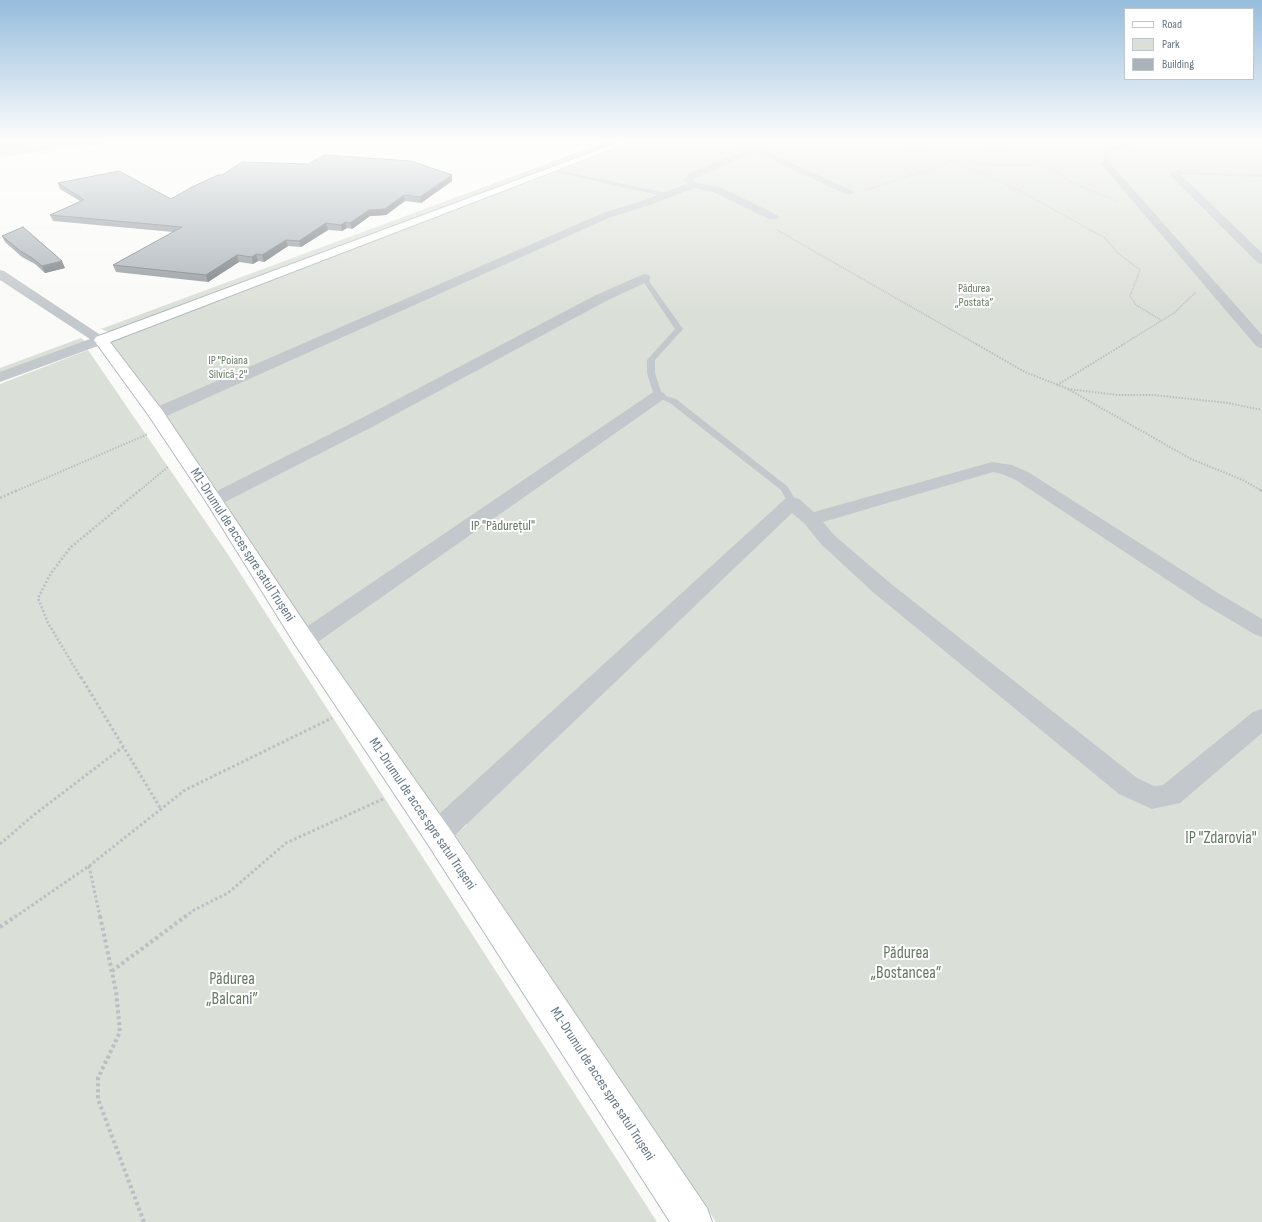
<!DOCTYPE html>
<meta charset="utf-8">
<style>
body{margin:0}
#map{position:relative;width:1262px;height:1222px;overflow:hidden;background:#fafaf8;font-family:"Sofia Sans Condensed",sans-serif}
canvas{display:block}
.legend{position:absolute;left:1124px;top:8px;width:130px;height:72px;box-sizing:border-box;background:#fff;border:1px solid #c1c8cd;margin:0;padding:5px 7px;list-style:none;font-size:12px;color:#657683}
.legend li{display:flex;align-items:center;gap:8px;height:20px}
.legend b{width:20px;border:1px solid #c1c8cd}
</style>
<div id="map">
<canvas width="1262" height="1222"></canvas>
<ul class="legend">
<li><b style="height:5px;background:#fff"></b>Road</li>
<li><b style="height:11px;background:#dadfd7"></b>Park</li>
<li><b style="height:11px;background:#aab3b9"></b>Building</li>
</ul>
</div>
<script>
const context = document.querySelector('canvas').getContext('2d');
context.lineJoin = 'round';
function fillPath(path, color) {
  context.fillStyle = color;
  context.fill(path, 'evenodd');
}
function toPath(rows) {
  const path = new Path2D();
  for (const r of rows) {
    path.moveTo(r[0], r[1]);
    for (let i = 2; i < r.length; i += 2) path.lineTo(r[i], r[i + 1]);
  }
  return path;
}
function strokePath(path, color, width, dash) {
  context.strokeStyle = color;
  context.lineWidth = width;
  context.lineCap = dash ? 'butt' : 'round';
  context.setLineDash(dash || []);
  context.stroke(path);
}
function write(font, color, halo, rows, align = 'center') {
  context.font = font + ' "Sofia Sans Condensed",sans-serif';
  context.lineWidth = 4;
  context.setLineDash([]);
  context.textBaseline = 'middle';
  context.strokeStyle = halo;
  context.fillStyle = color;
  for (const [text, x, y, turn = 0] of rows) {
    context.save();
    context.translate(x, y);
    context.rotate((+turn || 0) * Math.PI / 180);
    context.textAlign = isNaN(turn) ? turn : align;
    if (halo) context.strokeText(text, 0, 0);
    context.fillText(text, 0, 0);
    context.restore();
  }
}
fillPath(toPath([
 [0,141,102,141,0,158],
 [608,141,625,141,109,332,101,329],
 [638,141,1262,141,1262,1222,716,1222,455,835,467,825,454,807,442,818,305,631,223,502,232,486,216,491,164,415,168,405,157,406,111,343,116,339],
 [81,338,87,343,0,375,0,368],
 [88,350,229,556,657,1222,0,1222,0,384]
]), '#dadfd7');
const secondary = toPath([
 [622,141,633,141,110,342,162,410,312,634,447,825,707,1208,712,1222,670,1222,427,843,296,646,205,500,149,416,94,340,96,337,622,141]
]);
strokePath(secondary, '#b3babf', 2);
strokePath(toPath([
 [898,141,976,170,1024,193,1092,231],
 [978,141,1039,163,1058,172,1069,181,1116,201],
 [776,142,789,141],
 [42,153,112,141],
 [959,162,989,165,1029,165,1039,163],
 [866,190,954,161]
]), '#bbbfc2', 1, [1, 1]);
strokePath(toPath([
 [777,230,978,345],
 [1090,230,1104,237,1118,253,1140,270,1130,296,1136,305,1161,320],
 [1122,345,1174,313,1196,292]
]), '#bbbfc2', 1.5, [1, 1]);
strokePath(toPath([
 [976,344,1025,372,1066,388,1191,459,1243,480,1262,491],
 [1057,385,1124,344],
 [1068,389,1118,395,1154,395,1228,403,1262,410],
 [16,491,148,434],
 [139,491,169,466]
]), '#bbbfc2', 2, [1.5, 1.5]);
strokePath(toPath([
 [1260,490,1262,491],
 [0,498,18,490],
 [81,678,48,623,38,598,51,573,71,547,140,490]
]), '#bbbfc2', 2.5, [2, 2]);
strokePath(toPath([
 [81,677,161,809],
 [0,844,35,814,123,747],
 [89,866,100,917],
 [15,917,89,866,185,790,332,718],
 [185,917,194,910,228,893,286,843,383,799]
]), '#bbbfc2', 3, [2.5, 2.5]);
strokePath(toPath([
 [100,916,116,991,120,1032,98,1078,98,1099,144,1222],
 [0,927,16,916],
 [112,971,186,916]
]), '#bbbfc2', 4, [3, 3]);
fillPath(toPath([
 [1138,141,1144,141,1115,149,1107,155,1108,164,1104,165,1103,155,1111,147,1138,141],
 [552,169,667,193,670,195,667,197,550,171,552,169],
 [1178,172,1262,175,1262,177,1176,174,1178,172],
 [644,276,646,277,683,329,655,360,655,373,662,395,676,399,788,487,797,503,795,505,789,505,781,490,670,403,654,396,647,373,647,360,675,329,641,278,644,276]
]), '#c3c8cc');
fillPath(toPath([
 [18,141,37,141,33,144,0,149,0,143,18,141],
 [754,146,855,192,850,195,846,194,754,152,694,179,696,183,720,187,777,215,779,217,777,219,769,219,713,192,694,188,650,205,611,217,162,418,156,419,150,418,148,414,150,410,603,213,642,201,687,184,683,179,690,173,754,146],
 [1106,161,1109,162,1262,335,1262,348,1257,347,1103,166,1101,164,1106,161],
 [1178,170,1181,171,1183,173,1181,175,1262,253,1262,264,1258,263,1169,174,1178,170],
 [0,270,4,271,108,340,106,343,0,382,0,372,90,339,0,280,0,270],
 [644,274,649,275,650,278,649,281,606,301,372,427,221,504,214,506,207,504,205,500,207,496,360,419,596,295,644,274],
 [658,391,664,393,666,396,664,399,312,646,304,648,296,646,293,640,296,634,652,393,658,391],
 [992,462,1012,465,1028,472,1218,593,1262,619,1262,637,1254,634,1202,603,1016,480,1002,474,993,472,823,522,835,536,890,583,1137,778,1154,786,1163,785,1253,712,1262,709,1262,733,1180,803,1152,809,1119,794,874,593,821,544,804,523,792,513,447,843,437,846,427,843,423,834,427,825,785,499,792,497,799,499,814,512,992,462]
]), '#c3c8cc');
fillPath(secondary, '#fff');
fillPath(toPath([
 [452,175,452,181,421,203,405,201,386,215,370,216,352,229,347,228,342,231,328,230,301,247,288,246,264,262,258,261,253,264,239,262,208,282,116,272,113,265,173,232,53,221,50,215,80,201,60,189,58,183,171,199],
 [2,236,65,268,45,273,35,264,22,257,5,242]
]), '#929a9f');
fillPath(toPath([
 [452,175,452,181,421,203,420,197],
 [404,195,405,201,386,215,370,216,352,229,350,223,369,210],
 [345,222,347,228,342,231,341,225],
 [326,223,328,230,301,247,299,241],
 [286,240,288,246,264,262,262,255],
 [256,254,258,261,253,264,252,257],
 [237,255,239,262,208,282,206,275],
 [62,261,65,268,45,273,42,266]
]), '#777d82');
const building = toPath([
 [325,155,411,161,452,175,420,197,404,195,385,209,369,210,350,223,345,222,341,225,326,223,299,241,286,240,262,255,256,254,252,257,237,255,206,275,113,265,182,227,50,215,84,200,58,183,119,171,171,199,192,187,218,175,222,175,242,162,308,164,325,155],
 [23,227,62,261,42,266,32,258,19,250,2,236,23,227]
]);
fillPath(building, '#aab3b9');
strokePath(building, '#777d82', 1);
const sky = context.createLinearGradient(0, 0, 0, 312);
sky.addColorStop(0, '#96bcdc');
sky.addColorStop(0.45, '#fdfdfc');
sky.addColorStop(1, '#fdfdfc00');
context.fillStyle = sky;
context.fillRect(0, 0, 1262, 312);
write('12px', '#687a64', '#fff', [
 ["Pădurea",974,289],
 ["„Postata”",974,303],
 ["IP \"Poiana",228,361],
 ["Silvică-2\"",228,375]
]);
write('14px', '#687a64', '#fff', [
 ["IP \"Pădurețul\"",503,526]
]);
write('14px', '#657683', '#fff', [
 ["M1-Drumul de acces spre satul Trușeni",242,545,57],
 ["M1-Drumul de acces spre satul Trușeni",422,814,56],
 ["M1-Drumul de acces spre satul Trușeni",602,1084,57]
]);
write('17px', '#687a64', '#fff', [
 ["IP \"Zdarovia\"",1221,839],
 ["Pădurea",906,954],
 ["„Bostancea”",906,974],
 ["Pădurea",232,980],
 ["„Balcani”",232,1000]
]);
</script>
